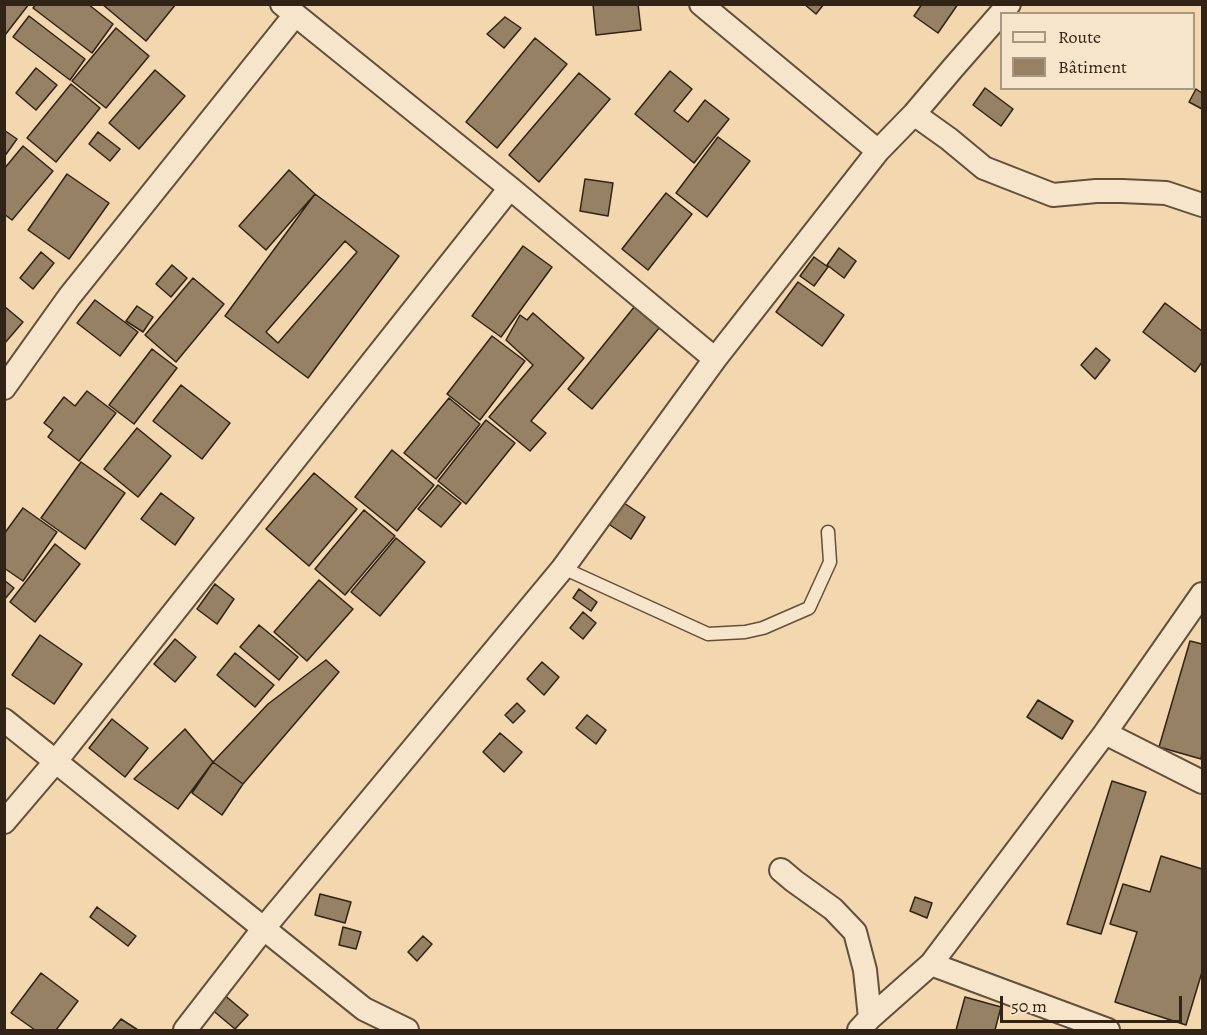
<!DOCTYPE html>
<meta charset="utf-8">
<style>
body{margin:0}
#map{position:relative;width:1207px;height:1035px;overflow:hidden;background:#f3d7af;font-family:Alegreya,serif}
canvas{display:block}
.frame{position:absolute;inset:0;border:6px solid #312315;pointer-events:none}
.legend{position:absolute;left:1000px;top:12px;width:195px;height:78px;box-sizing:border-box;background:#f7e5cb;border:2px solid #a89782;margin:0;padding:8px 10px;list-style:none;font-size:18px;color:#312315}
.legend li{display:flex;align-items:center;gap:12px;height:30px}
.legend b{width:30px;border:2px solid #a89782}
.scale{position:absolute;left:1000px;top:996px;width:182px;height:27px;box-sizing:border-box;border:3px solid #312315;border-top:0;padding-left:8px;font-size:18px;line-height:21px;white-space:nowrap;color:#312315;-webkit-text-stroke:4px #f7e5cb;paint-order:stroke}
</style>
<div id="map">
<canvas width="1207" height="1035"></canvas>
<div class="frame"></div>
<ul class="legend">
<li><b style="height:8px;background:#f7e5cb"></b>Route</li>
<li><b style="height:16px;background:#968165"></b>Bâtiment</li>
</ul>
<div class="scale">50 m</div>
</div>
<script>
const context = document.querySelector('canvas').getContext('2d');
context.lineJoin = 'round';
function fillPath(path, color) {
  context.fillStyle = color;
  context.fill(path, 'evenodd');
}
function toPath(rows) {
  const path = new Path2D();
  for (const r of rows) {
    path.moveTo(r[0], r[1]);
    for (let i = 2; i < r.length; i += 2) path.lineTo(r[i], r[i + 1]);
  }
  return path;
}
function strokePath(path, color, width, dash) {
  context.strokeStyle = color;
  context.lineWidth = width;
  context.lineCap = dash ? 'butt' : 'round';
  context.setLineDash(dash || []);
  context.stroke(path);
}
const building = toPath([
 [4,4,29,4,5,35,4,35,4,4],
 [36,4,88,4,113,24,92,53,33,8,36,4],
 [102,4,176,4,146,41,102,4],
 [593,4,638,4,641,30,596,35,593,4],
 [804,4,824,4,816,14,804,4],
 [922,4,958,4,938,33,914,16,922,4],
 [29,16,85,59,70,80,13,37,29,16],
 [505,17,521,28,504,48,487,34,505,17],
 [116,28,149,56,106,108,72,81,116,28],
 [535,38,567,64,497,148,466,122,535,38],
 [36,68,57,85,36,110,16,93,36,68],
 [155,70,185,96,139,149,109,123,155,70],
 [670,71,692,89,674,111,688,122,705,100,729,119,694,163,635,114,670,71],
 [579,73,610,99,539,182,509,155,579,73],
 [71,84,100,108,56,162,27,138,71,84],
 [985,88,1013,109,1001,126,973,105,985,88],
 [1196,89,1202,93,1202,109,1189,102,1196,89],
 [4,130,17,139,4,157,4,130],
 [98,132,120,149,110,161,89,144,98,132],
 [718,137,750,161,707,217,676,193,718,137],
 [23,146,53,171,12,220,4,214,4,169,23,146],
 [289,170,315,194,266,250,239,226,289,170],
 [67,174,109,203,69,259,28,230,67,174],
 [585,179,613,183,608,216,580,211,585,179],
 [666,193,692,214,648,270,622,249,666,193],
 [315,194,399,256,308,378,225,316,315,194],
 [345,241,357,252,278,343,266,332,345,241],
 [523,246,552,267,501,337,472,316,523,246],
 [839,248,856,261,844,278,827,265,839,248],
 [41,252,54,263,33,289,20,278,41,252],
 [814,257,828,267,814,286,800,276,814,257],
 [172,265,187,278,171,297,156,284,172,265],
 [193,278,224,304,176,362,145,335,193,278],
 [798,282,844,315,822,346,776,312,798,282],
 [95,300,138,332,120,356,77,323,95,300],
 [1165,303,1202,331,1202,362,1195,372,1143,332,1165,303],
 [4,306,23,322,4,344,4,306],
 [137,306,153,317,143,332,126,321,137,306],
 [635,306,660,327,592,409,568,389,635,306],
 [533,313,584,358,531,421,546,433,530,451,489,417,533,365,506,340,520,315,527,320,533,313],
 [492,336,525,361,480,420,447,394,492,336],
 [1096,348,1110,360,1095,379,1081,365,1096,348],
 [152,349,177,368,134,424,109,405,152,349],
 [181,385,230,423,202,459,153,421,181,385],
 [87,391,116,413,79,461,48,437,53,430,44,423,64,397,75,406,87,391],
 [449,398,480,424,436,479,404,453,449,398],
 [486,420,515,443,466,504,438,481,486,420],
 [137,428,171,456,138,497,104,469,137,428],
 [392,450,434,485,397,531,355,497,392,450],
 [81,462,125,493,85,549,41,518,81,462],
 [314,473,357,509,309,566,266,529,314,473],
 [438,485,461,503,441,527,418,509,438,485],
 [161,493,194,518,175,545,141,519,161,493],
 [618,499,645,517,631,539,604,521,618,499],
 [23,508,57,532,23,581,4,568,4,534,23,508],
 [364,510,395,536,345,595,315,569,364,510],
 [396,538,425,562,380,616,351,592,396,538],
 [55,544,80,564,35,622,10,602,55,544],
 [4,580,14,588,4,600,4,580],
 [319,580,353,609,307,661,274,632,319,580],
 [215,584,234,599,217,624,197,609,215,584],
 [579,589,597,602,591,611,573,598,579,589],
 [583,612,596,623,583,639,570,628,583,612],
 [259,625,298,657,279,680,240,647,259,625],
 [40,635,82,664,54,704,12,675,40,635],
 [175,639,196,657,175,682,154,664,175,639],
 [1190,641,1202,644,1202,752,1201,759,1159,747,1190,641],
 [235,653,274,685,255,707,217,675,235,653],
 [326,660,339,672,243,784,213,762,268,704,326,660],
 [542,662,559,677,544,695,527,679,542,662],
 [1038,700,1073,721,1062,739,1027,717,1038,700],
 [517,703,525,711,513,723,505,715,517,703],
 [587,715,606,730,596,744,576,728,587,715],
 [112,719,148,748,125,777,89,748,112,719],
 [185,729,213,762,178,809,134,779,185,729],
 [500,733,522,752,504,772,483,752,500,733],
 [213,762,243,784,222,815,192,793,213,762],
 [1112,781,1146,792,1101,934,1067,924,1112,781],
 [1161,856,1202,869,1202,972,1186,1025,1115,1002,1137,932,1110,924,1123,884,1150,892,1161,856],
 [320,894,351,902,345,923,315,915,320,894],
 [915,897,932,903,927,918,910,911,915,897],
 [97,907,136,936,128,946,90,917,97,907],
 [343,927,361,932,356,949,339,945,343,927],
 [423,936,432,944,417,961,408,952,423,936],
 [41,973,78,1001,56,1030,35,1030,11,1013,41,973],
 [222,993,248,1015,235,1029,210,1008,222,993],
 [965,997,1001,1007,995,1030,956,1030,965,997],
 [121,1019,138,1030,112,1030,121,1019]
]);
fillPath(building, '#968165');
strokePath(building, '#312315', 1.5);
const service = toPath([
 [563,568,708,634,745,632,763,628,809,608,830,562,828,532]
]);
const minor = toPath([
 [282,4,510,188,715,359],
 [701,4,878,151],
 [914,114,949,139,984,168,1053,195,1096,191,1122,191,1166,193,1202,205],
 [4,388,69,297,295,15],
 [4,720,364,1009,407,1030],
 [1105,733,1202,782],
 [4,822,56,761,510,188],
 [781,870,794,881,833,909,855,932,865,970,870,1018],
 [931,964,1108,1030],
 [185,1030,264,928,563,568,715,359,878,151,914,114,953,68,1009,4],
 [859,1030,870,1018,931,964,1105,733,1202,594]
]);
strokePath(service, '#62503c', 15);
strokePath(minor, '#62503c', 26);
strokePath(service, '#f7e5cb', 12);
strokePath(minor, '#f7e5cb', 22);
</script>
